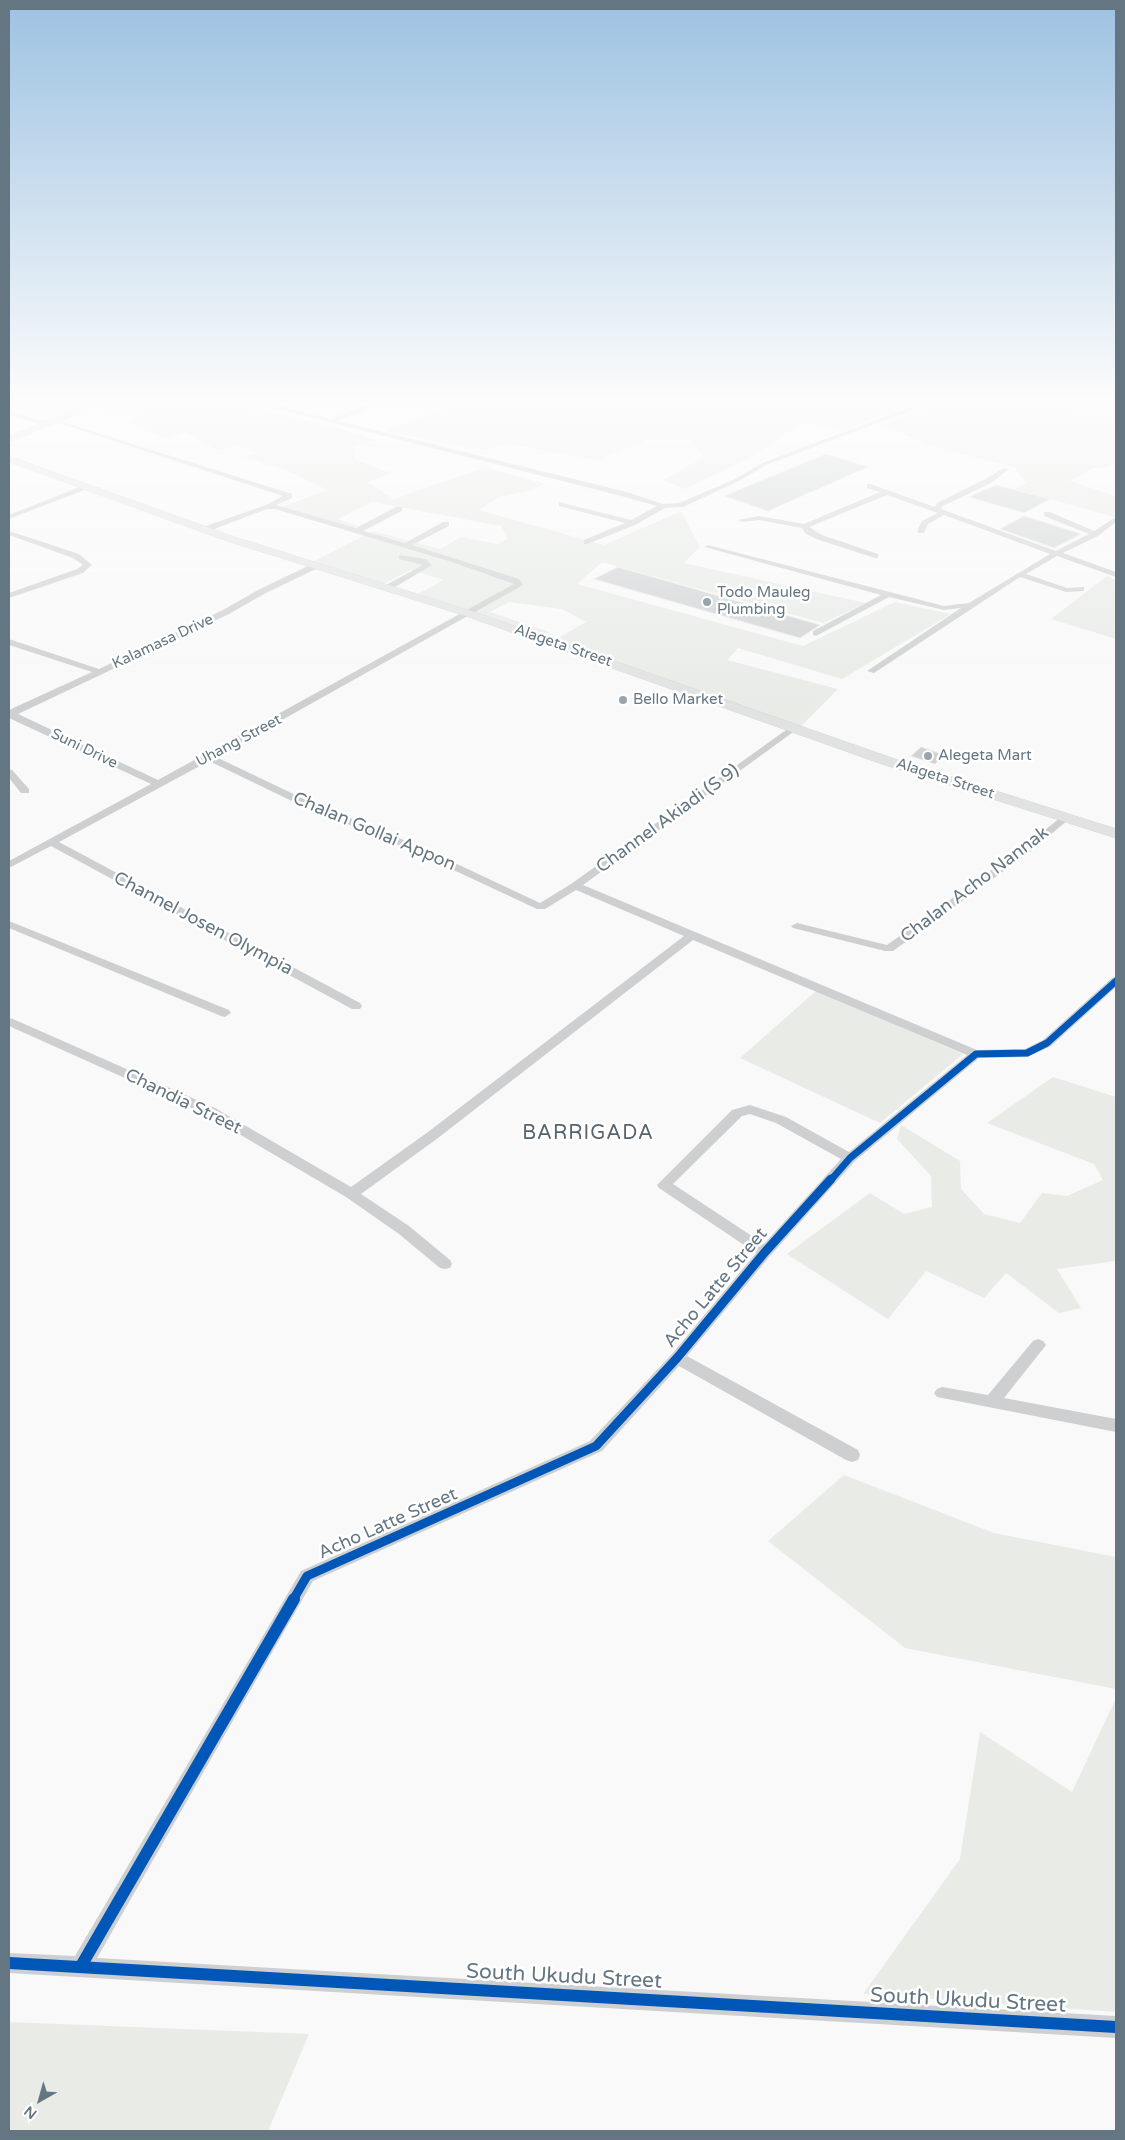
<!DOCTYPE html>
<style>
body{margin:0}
#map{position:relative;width:1125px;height:2140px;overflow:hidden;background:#f9f9f9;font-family:"Varela Round",sans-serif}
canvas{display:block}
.frame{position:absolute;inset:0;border:10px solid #657683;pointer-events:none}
.north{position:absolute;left:15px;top:2075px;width:50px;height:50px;-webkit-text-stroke:4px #fff;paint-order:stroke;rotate:218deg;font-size:14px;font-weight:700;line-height:20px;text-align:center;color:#657683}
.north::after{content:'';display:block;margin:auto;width:18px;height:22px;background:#657683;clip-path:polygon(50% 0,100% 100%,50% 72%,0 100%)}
</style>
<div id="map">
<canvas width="1125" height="2140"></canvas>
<div class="frame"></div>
<div class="north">N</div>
</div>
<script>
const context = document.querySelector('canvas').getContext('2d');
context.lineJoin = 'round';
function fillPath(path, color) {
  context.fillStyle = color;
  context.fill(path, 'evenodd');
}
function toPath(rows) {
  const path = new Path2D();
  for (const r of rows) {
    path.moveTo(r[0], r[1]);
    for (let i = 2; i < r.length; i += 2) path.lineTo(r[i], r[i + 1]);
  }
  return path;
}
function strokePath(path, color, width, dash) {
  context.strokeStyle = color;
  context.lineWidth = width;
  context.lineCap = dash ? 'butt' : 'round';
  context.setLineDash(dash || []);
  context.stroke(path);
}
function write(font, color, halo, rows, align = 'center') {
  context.font = font + ' "Varela Round",sans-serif';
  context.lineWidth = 5;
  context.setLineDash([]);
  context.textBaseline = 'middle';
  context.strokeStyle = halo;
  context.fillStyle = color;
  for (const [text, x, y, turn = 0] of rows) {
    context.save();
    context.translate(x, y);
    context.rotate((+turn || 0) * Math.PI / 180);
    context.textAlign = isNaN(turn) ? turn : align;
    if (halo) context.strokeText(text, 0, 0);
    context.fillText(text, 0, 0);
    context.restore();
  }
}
fillPath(toPath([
 [9,402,85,402,51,417,9,407],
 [97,402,229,402,342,429,376,440,353,447,355,460,391,473,368,482,394,499,486,467,545,484,530,491,499,497,479,510,604,545,681,511,700,547,684,563,866,603,823,623,602,562,577,584,803,646,895,602,951,614,842,679,738,648,727,660,838,689,797,730,553,641,586,622,562,609,509,602,490,612,549,632,542,636,418,594,443,580,411,570,383,584,312,562,373,531,440,549,461,537,498,544,508,538,501,526,372,502,338,519,358,526,352,529,282,507,327,490,288,471,245,457,256,453,236,445,217,450,185,432,166,439,129,423,140,417,96,404],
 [462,402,917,402,843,431,805,421,751,457,685,489,663,480,703,458,692,440,645,440,597,460,508,444,481,450,385,431],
 [940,402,1013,402,1082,409,1109,408,1116,402,1116,463,1104,468,1093,468,1070,481,1116,496,1116,515,1114,517,1014,489,1026,483,1015,468,931,446,883,425],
 [1107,576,1116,580,1116,639,1051,619],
 [816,991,963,1054,880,1123,740,1058],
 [1053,1077,1116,1097,1116,1261,1057,1269,1081,1308,1059,1313,1006,1273,984,1298,926,1271,888,1319,787,1254,870,1193,904,1214,932,1207,931,1176,897,1139,901,1125,960,1161,961,1189,984,1214,1020,1223,1042,1193,1067,1196,1103,1180,1094,1164,987,1123],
 [844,1475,994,1533,1116,1557,1116,1689,905,1648,768,1541],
 [1116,1698,1116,2012,863,1994,960,1859,980,1732,1072,1792],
 [9,2022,308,2034,309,2034,268,2131,9,2131]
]), '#e8ebe6');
const building = toPath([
 [826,454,868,467,768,511,724,496,826,454],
 [996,485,1050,499,1024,513,969,497,996,485],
 [1024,516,1081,534,1054,548,1000,529,1024,516],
 [618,567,820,625,800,638,594,579,618,567],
 [921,747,944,755,935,764,911,756,921,747]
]);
fillPath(building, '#d0d2d3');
strokePath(building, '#e8e8e8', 1);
const secondary = toPath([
 [83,402,94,402,74,416,9,442,9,436,68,412,83,402],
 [9,456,232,536,471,611,892,758,1116,829,1116,838,882,764,463,615,224,540,9,462,9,456]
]);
strokePath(secondary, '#d5d6d7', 1);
fillPath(toPath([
 [251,402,263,402,331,419,373,402,382,402,338,421,627,492,663,504,679,503,735,479,762,463,924,402,934,402,766,465,739,481,683,507,665,508,635,525,587,544,584,544,584,540,625,523,559,506,559,502,631,520,657,506,621,496,251,402],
 [9,411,49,423,50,424,47,426,9,415,9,411],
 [53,419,292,494,292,498,276,505,356,528,396,507,402,507,402,511,363,531,405,543,443,522,449,522,449,526,412,545,519,579,523,585,216,757,304,799,423,848,540,903,571,884,793,725,798,728,796,730,583,885,977,1050,1025,1049,1043,1040,1112,978,1116,977,1116,987,1051,1046,1027,1057,979,1058,855,1161,770,1256,687,1356,858,1450,860,1455,858,1460,852,1462,846,1460,679,1366,602,1451,313,1581,97,1958,1116,2016,1116,2038,9,1973,9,1953,75,1956,301,1571,590,1441,672,1354,756,1253,659,1188,657,1185,732,1110,750,1105,786,1117,849,1152,967,1055,693,940,438,1138,361,1194,409,1226,450,1260,452,1264,450,1268,445,1269,440,1268,399,1234,346,1197,205,1114,9,1026,9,1018,13,1019,215,1108,351,1187,428,1132,684,936,576,890,545,909,537,909,415,852,296,803,209,761,59,842,360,1003,362,1006,360,1009,352,1009,51,846,9,868,9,861,151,784,9,718,9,710,92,672,9,645,9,639,99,669,223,610,258,590,312,564,318,564,318,568,264,594,229,614,18,714,158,780,514,584,452,562,275,509,267,509,209,531,203,531,203,527,266,505,283,496,53,421,53,419],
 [750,1114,776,1123,841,1159,764,1244,673,1184,742,1116,750,1114],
 [1004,468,1009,469,991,483,943,506,941,509,1056,551,1089,534,1044,516,1044,512,1050,512,1094,531,1116,517,1116,522,1098,536,1063,553,1116,572,1116,577,1057,556,1026,574,1067,588,1084,587,1084,591,1066,592,1020,577,874,673,867,671,961,608,944,610,889,597,816,636,813,635,813,631,881,595,704,547,708,545,944,606,969,603,1050,554,944,515,928,524,924,533,918,533,917,531,922,521,938,513,887,495,809,527,822,535,878,554,878,558,875,558,816,539,805,533,802,528,759,520,742,522,738,520,759,516,804,524,880,492,867,488,867,484,870,484,935,507,937,503,985,479,1004,468],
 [85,485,92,487,9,519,9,515,85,485],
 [9,531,79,554,92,565,83,573,9,598,9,593,77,569,83,565,73,558,9,535,9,531],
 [399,555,426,559,432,565,390,590,384,590,384,586,423,565,399,559,399,555],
 [9,769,12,770,29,789,29,793,21,793,9,778,9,769],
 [1065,814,1070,817,1069,819,1030,852,893,951,885,951,793,928,791,926,797,923,887,945,1022,848,1065,814],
 [9,921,229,1010,231,1013,225,1017,221,1016,9,928,9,921],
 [1038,1339,1043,1341,1046,1345,1043,1349,1004,1398,1116,1419,1116,1432,937,1397,934,1393,937,1389,942,1387,988,1395,1033,1341,1038,1339]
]), '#cecfd0');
fillPath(secondary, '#e1e2e2');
strokePath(toPath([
 [830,1181,850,1158,976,1054,1027,1053,1047,1043,1116,981]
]), '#0057b8', 7);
strokePath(toPath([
 [293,1600,307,1576,596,1446,677,1358,765,1252,831,1179]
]), '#0057b8', 9);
strokePath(toPath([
 [9,1963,1116,2027],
 [81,1966,294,1599]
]), '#0057b8', 12);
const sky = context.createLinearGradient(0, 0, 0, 702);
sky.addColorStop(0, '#9dc2e2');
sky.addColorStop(0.57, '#fcfcfc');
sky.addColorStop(1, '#fcfcfc00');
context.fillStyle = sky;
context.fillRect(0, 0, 1125, 702);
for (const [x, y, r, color] of [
 [707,602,5,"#99a4ac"],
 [623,700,5,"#99a4ac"],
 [928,756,5,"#99a4ac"]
]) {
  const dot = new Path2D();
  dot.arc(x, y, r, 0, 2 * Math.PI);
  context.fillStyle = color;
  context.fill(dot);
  strokePath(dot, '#fff', 2);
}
write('15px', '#657683', '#fff', [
 ["Todo Mauleg",717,593],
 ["Plumbing",717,610],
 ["Bello Market",633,700],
 ["Alegeta Mart",938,756]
], 'left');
write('15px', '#657683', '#fff', [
 ["Kalamasa Drive",163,642,-25],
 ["Alageta Street",563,646,19],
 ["Uhang Street",239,741,-28],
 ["Suni Drive",84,749,26],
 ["Alageta Street",945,779,18]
]);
write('18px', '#657683', '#fff', [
 ["Channel Akiadi (S 9)",668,819,-36],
 ["Chalan Gollai Appon",374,832,23],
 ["Chalan Acho Nannak",975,885,-37],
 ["Channel Josen Olympia",203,924,28],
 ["Chandia Street",183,1102,26],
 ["Acho Latte Street",716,1288,-50],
 ["Acho Latte Street",388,1524,-24]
]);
context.letterSpacing = '1px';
write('20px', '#57646e', '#fff', [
 ["BARRIGADA",588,1134]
]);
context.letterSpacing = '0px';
write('21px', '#657683', '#fff', [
 ["South Ukudu Street",564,1977,3],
 ["South Ukudu Street",968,2001,3]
]);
</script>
